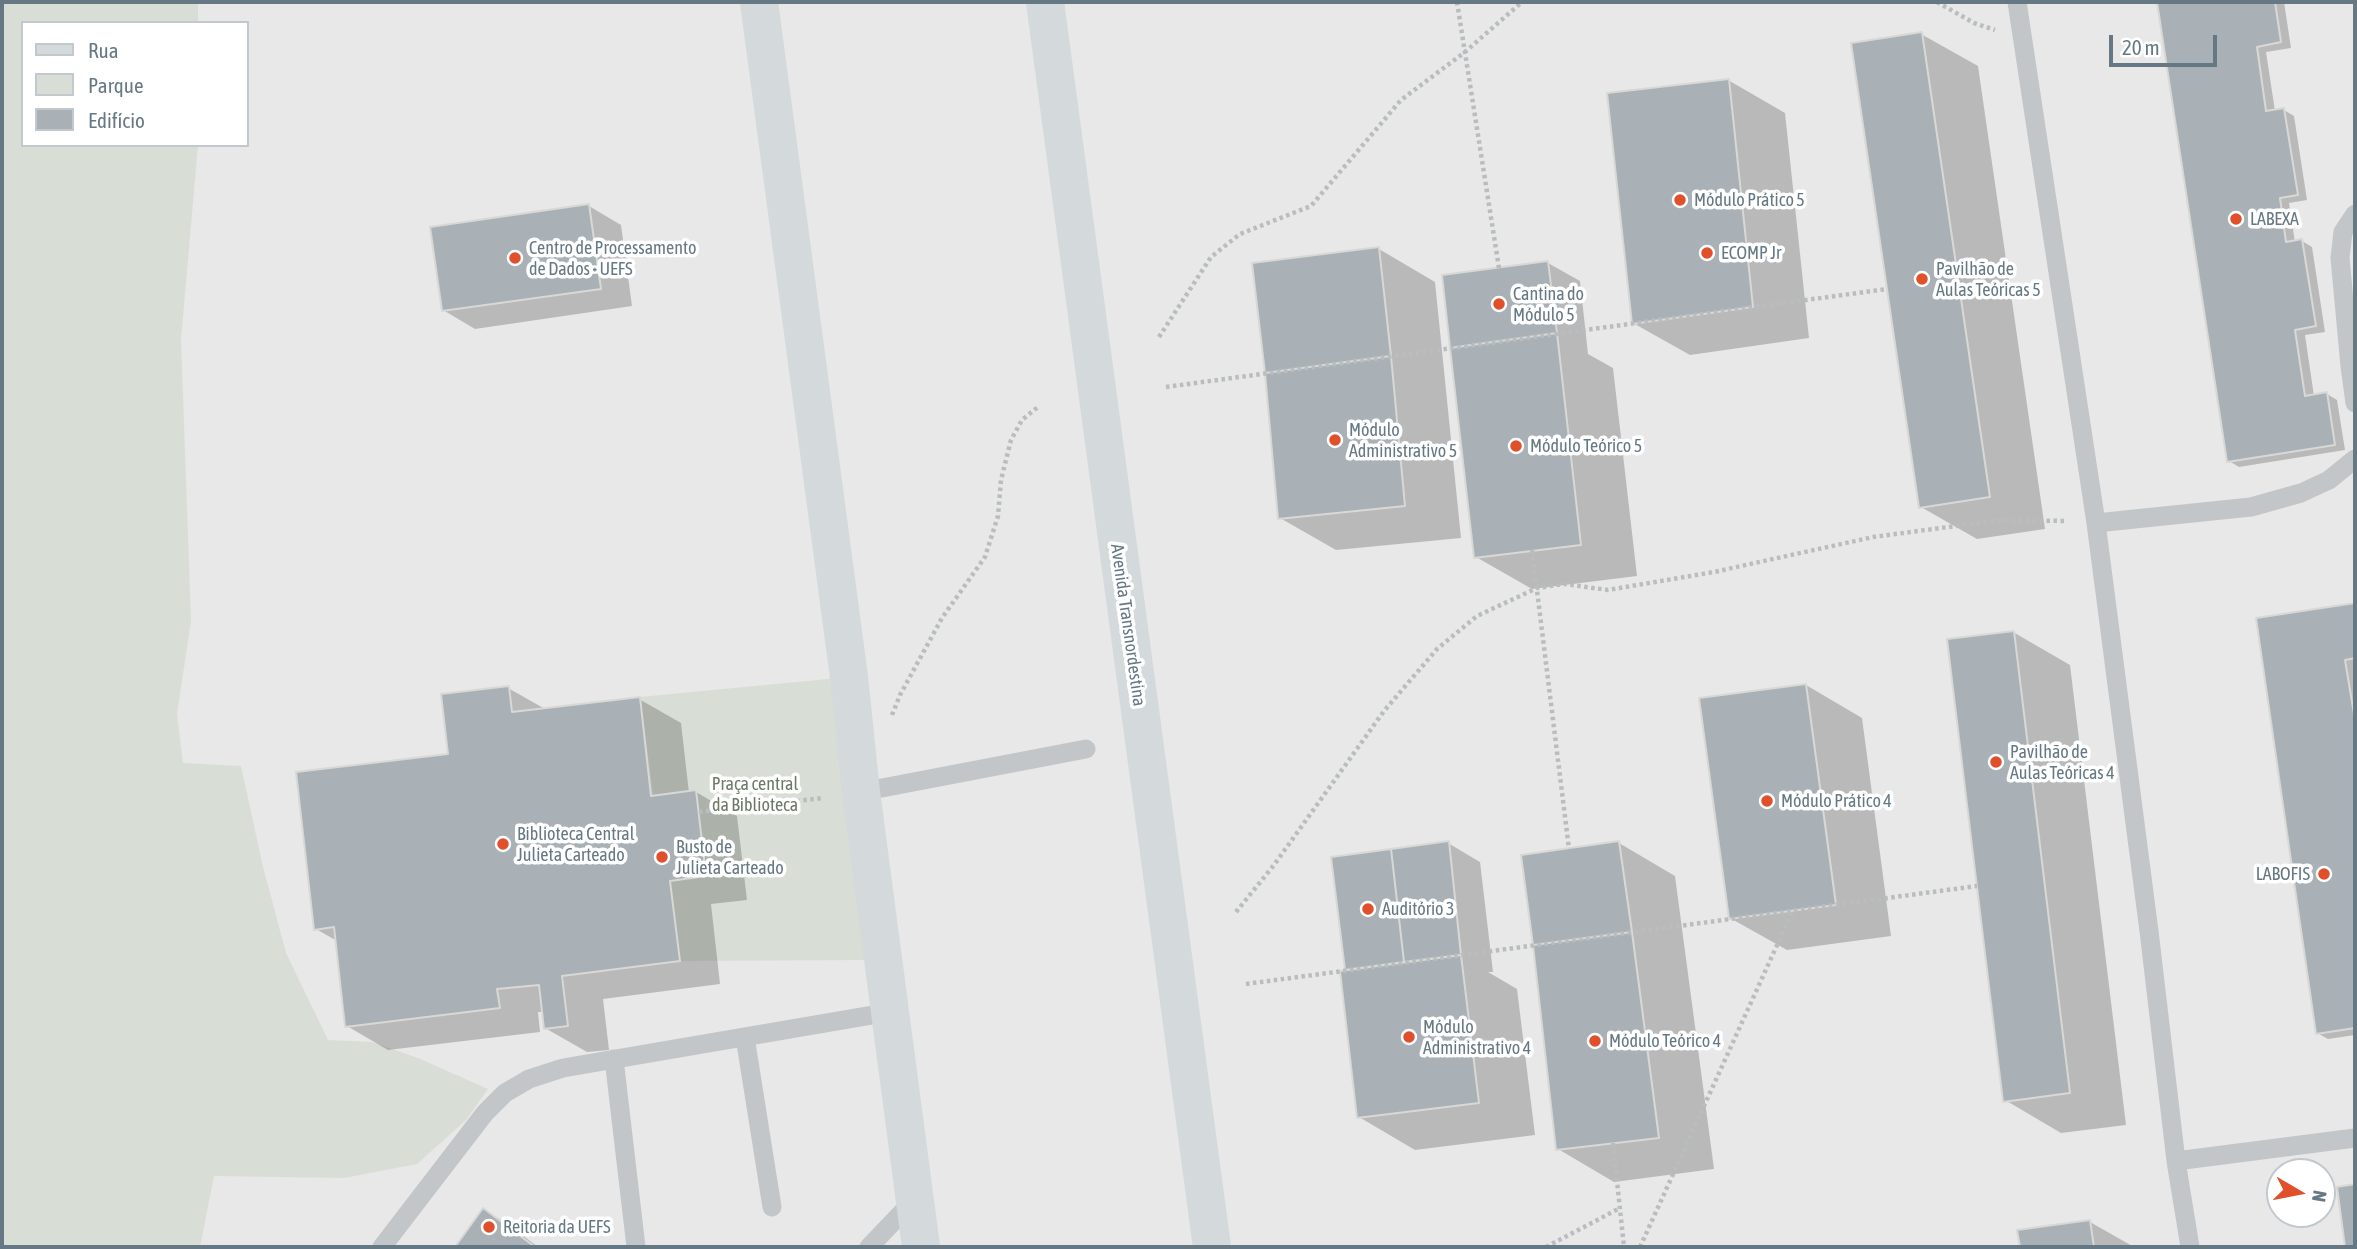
<!DOCTYPE html>
<meta charset="utf-8">
<style>
body{margin:0}
#map{position:relative;width:2357px;height:1249px;overflow:hidden;background:#f7f7f4;font-family:"Asap Condensed",sans-serif}
canvas{display:block}
.frame{position:absolute;inset:0;border:4px solid #667884;pointer-events:none}
.legend{position:absolute;left:21px;top:21px;width:228px;height:126px;box-sizing:border-box;background:#fff;border:2px solid #c2c9ce;margin:0;padding:9px 12px;list-style:none;font-size:21px;color:#667884}
.legend li{display:flex;align-items:center;gap:14px;height:35px}
.legend b{width:35px;border:2px solid #c2c9ce}
.north{position:absolute;left:2266px;top:1158px;width:70px;height:70px;box-sizing:border-box;background:#fff;border:2px solid #c2c9ce;border-radius:50%;rotate:100deg;font-size:19px;font-weight:700;line-height:28px;text-align:center;color:#667884}
.north::after{content:'';display:block;margin:auto;width:24px;height:32px;background:#e0502b;clip-path:polygon(50% 0,100% 100%,50% 72%,0 100%)}
.scale{position:absolute;left:2109px;top:35px;width:108px;height:32px;box-sizing:border-box;border:4px solid #667884;border-top:0;padding-left:9px;font-size:21px;line-height:24px;white-space:nowrap;color:#667884;-webkit-text-stroke:5px #fff;paint-order:stroke}
</style>
<div id="map">
<canvas width="2357" height="1249"></canvas>
<div class="frame"></div>
<ul class="legend">
<li><b style="height:9px;background:#d4d9dc"></b>Rua</li>
<li><b style="height:19px;background:#d8ded5"></b>Parque</li>
<li><b style="height:19px;background:#a9b1b6"></b>Edifício</li>
</ul>
<div class="north">N</div>
<div class="scale">20 m</div>
</div>
<script>
const context = document.querySelector('canvas').getContext('2d');
context.lineJoin = 'round';
function fillPath(path, color) {
  context.fillStyle = color;
  context.fill(path, 'evenodd');
}
function toPath(rows) {
  const path = new Path2D();
  for (const r of rows) {
    path.moveTo(r[0], r[1]);
    for (let i = 2; i < r.length; i += 2) path.lineTo(r[i], r[i + 1]);
  }
  return path;
}
function strokePath(path, color, width, dash) {
  context.strokeStyle = color;
  context.lineWidth = width;
  context.lineCap = dash ? 'butt' : 'round';
  context.setLineDash(dash || []);
  context.stroke(path);
}
function write(font, color, halo, rows, align = 'center') {
  context.font = font + ' "Asap Condensed",sans-serif';
  context.lineWidth = 7;
  context.setLineDash([]);
  context.textBaseline = 'middle';
  context.strokeStyle = halo;
  context.fillStyle = color;
  for (const [text, x, y, turn = 0] of rows) {
    context.save();
    context.translate(x, y);
    context.rotate((+turn || 0) * Math.PI / 180);
    context.textAlign = isNaN(turn) ? turn : align;
    if (halo) context.strokeText(text, 0, 0);
    context.fillText(text, 0, 0);
    context.restore();
  }
}
fillPath(toPath([
 [2,2,2355,2,2355,1247,2,1247],
 [23,23,247,23,247,145,23,145],
 [2280,1172,2322,1172,2322,1214,2280,1214]
]), '#e7e8e7');
fillPath(toPath([
 [2,2,198,2,198,23,23,23,23,145,198,145,181,339,191,621,177,714,183,763,241,766,263,867,286,953,328,1040,372,1042,418,1058,488,1089,466,1120,417,1164,344,1178,214,1176,200,1247,2,1247],
 [849,677,866,960,680,961,662,857,640,697]
]), '#d8ded5');
fillPath(toPath([
 [2159,2,2284,2,2291,48,2266,52,2275,111,2284,110,2294,116,2307,200,2289,203,2295,242,2302,241,2312,247,2325,332,2305,335,2314,396,2327,394,2337,400,2345,450,2239,467,2229,461],
 [1921,34,1978,66,2045,529,1977,539,1921,507],
 [1728,80,1785,113,1809,338,1690,355,1633,323],
 [589,206,621,225,632,306,475,329,443,310],
 [1379,249,1435,282,1461,538,1336,550,1280,518,1254,264],
 [1548,263,1580,281,1588,354,1613,368,1637,576,1532,589,1476,557],
 [2355,605,2355,1035,2328,1039,2317,1033,2258,619],
 [2013,632,2070,665,2126,1125,2061,1133,2005,1100],
 [1806,685,1862,718,1891,936,1787,950,1730,918],
 [508,688,547,710,639,699,681,723,689,793,696,792,737,816,747,900,711,904,720,984,603,999,609,1050,587,1052,545,1028,543,1012,538,1012,540,1032,388,1050,347,1026,337,941,316,929,450,755],
 [1448,843,1480,862,1493,972,1488,972,1517,989,1535,1135,1415,1150,1359,1117,1350,972,1347,969],
 [1619,843,1675,876,1714,1169,1614,1182,1558,1149],
 [483,1210,505,1222,538,1247,457,1247],
 [2090,1222,2134,1247,2021,1247,2019,1232]
]), '#0003');
const building = toPath([
 [2157,2,2275,2,2281,42,2257,47,2266,111,2284,108,2298,195,2280,198,2286,242,2302,239,2316,326,2295,330,2305,396,2327,392,2335,445,2227,462,2157,2],
 [1922,32,1990,497,1919,508,1851,43,1922,32],
 [1729,79,1753,307,1632,324,1607,93,1729,79],
 [589,204,601,289,442,311,430,227,589,204],
 [1379,247,1391,356,1265,373,1252,263,1379,247],
 [1548,261,1557,333,1450,348,1442,275,1548,261],
 [1557,333,1581,545,1474,558,1450,348,1557,333],
 [1391,356,1405,506,1278,519,1265,373,1391,356],
 [2355,603,2355,658,2345,660,2355,720,2355,1028,2316,1034,2256,618,2355,603],
 [2014,631,2070,1093,2003,1102,1947,639,2014,631],
 [1806,684,1836,905,1729,919,1699,698,1806,684],
 [509,686,512,712,640,697,651,796,696,790,706,876,670,881,680,961,562,976,568,1026,544,1029,539,985,497,989,500,1008,345,1027,334,927,314,930,296,772,448,754,441,694,509,686],
 [1449,841,1461,955,1404,962,1391,849,1449,841],
 [1619,841,1632,932,1533,945,1521,855,1619,841],
 [1391,849,1404,962,1345,970,1331,857,1391,849],
 [1632,932,1659,1138,1556,1150,1533,945,1632,932],
 [1461,955,1479,1103,1357,1118,1340,971,1461,955],
 [2355,1184,2355,1247,2345,1247,2337,1187,2355,1184],
 [483,1208,535,1247,455,1247,483,1208],
 [2090,1220,2094,1247,2020,1247,2017,1230,2090,1220]
]);
fillPath(building, '#a9b1b6');
strokePath(building, '#d8d8d6', 2);
strokePath(toPath([
 [1457,2,1499,268],
 [1937,2,1974,23,1995,30],
 [1159,337,1211,257,1240,234,1311,206,1401,100,1465,52,1522,2],
 [1166,387,1887,289],
 [1532,550,1569,849],
 [892,715,900,695,942,618,985,557,998,516,1001,480,1011,440,1022,420,1039,406],
 [699,812,823,798],
 [1236,912,1274,865,1384,711,1437,649,1477,616,1537,588,1564,584,1608,590,1714,572,1873,537,2001,520,2067,521],
 [1246,984,1977,886],
 [1613,1143,1624,1247],
 [1546,1247,1620,1208],
 [1640,1247,1793,910]
]), '#babdbf', 4.5, [3.5, 3.5]);
strokePath(toPath([
 [2017,2,2096,523,2149,931,2176,1161,2190,1247],
 [2355,214,2343,232,2340,258,2350,366,2355,403],
 [2096,523,2251,507,2301,493,2329,480,2355,459],
 [861,792,1086,749],
 [745,1037,772,1207],
 [614,1059,636,1247],
 [2176,1161,2355,1138],
 [382,1247,485,1113,505,1093,529,1079,563,1068,890,1012],
 [869,1247,914,1200]
]), '#c2c6c9', 19);
strokePath(toPath([
 [759,2,849,677,861,792,921,1247],
 [1045,2,1212,1247]
]), '#d4d9dc', 38);
for (const [x, y, r, color] of [
 [1680,200,7,"#e0502b"],
 [2236,219,7,"#e0502b"],
 [1707,253,7,"#e0502b"],
 [515,258,7,"#e0502b"],
 [1922,279,7,"#e0502b"],
 [1499,304,7,"#e0502b"],
 [1335,440,7,"#e0502b"],
 [1516,446,7,"#e0502b"],
 [1996,762,7,"#e0502b"],
 [1767,801,7,"#e0502b"],
 [503,844,7,"#e0502b"],
 [662,857,7,"#e0502b"],
 [2324,874,7,"#e0502b"],
 [1368,909,7,"#e0502b"],
 [1409,1037,7,"#e0502b"],
 [1595,1041,7,"#e0502b"],
 [489,1227,7,"#e0502b"]
]) {
  const dot = new Path2D();
  dot.arc(x, y, r, 0, 2 * Math.PI);
  context.fillStyle = color;
  context.fill(dot);
  strokePath(dot, '#fff', 2.5);
}
write('18px', '#667884', '#fff', [
 ["Módulo Prático 5",1694,200],
 ["LABEXA",2250,219],
 ["Centro de Processamento",529,248],
 ["de Dados - UEFS",529,269],
 ["ECOMP Jr",1721,253],
 ["Pavilhão de",1936,269],
 ["Aulas Teóricas 5",1936,290],
 ["Cantina do",1513,294],
 ["Módulo 5",1513,315],
 ["Módulo",1349,430],
 ["Administrativo 5",1349,451],
 ["Módulo Teórico 5",1530,446],
 ["Pavilhão de",2010,752],
 ["Aulas Teóricas 4",2010,773],
 ["Módulo Prático 4",1781,801],
 ["Biblioteca Central",517,834],
 ["Julieta Carteado",517,855],
 ["Busto de",676,847],
 ["Julieta Carteado",676,868],
 ["LABOFIS",2310,874,"right"],
 ["Auditório 3",1382,909],
 ["Módulo",1423,1027],
 ["Administrativo 4",1423,1048],
 ["Módulo Teórico 4",1609,1041],
 ["Reitoria da UEFS",503,1227]
], 'left');
write('18px', '#667884', '#fff', [
 ["Avenida Transnordestina",1128,625,82]
]);
write('18px', '#6a7b65', '#fff', [
 ["Praça central",755,784],
 ["da Biblioteca",755,805]
]);
</script>
